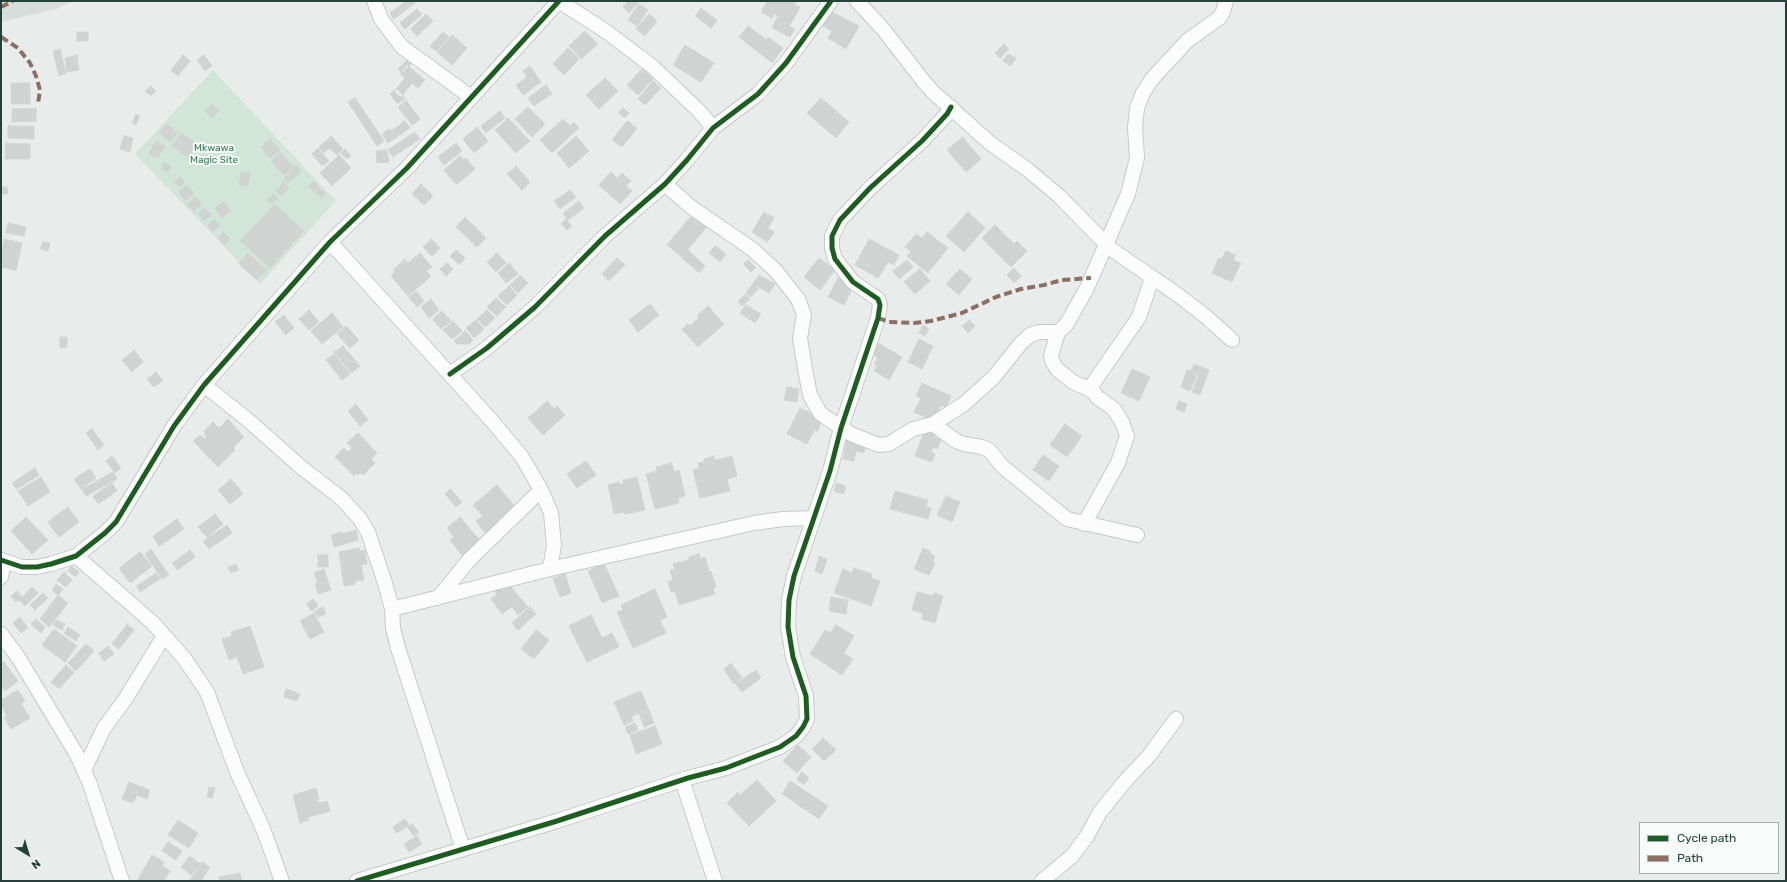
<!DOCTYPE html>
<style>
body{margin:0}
#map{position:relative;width:1787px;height:882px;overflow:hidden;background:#e8edeb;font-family:Rubik,sans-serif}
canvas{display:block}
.frame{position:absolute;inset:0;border:2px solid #24423a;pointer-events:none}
.legend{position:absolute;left:1639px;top:822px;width:140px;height:52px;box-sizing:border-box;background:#f7fbf9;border:1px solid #a3b1ad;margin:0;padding:5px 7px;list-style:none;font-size:12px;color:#24423a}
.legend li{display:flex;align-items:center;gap:8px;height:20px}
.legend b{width:20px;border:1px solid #a3b1ad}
.north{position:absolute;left:8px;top:834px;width:40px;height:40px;-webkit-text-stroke:3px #f7fbf9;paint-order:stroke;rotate:142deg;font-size:11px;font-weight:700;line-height:16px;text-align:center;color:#24423a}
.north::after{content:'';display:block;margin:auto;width:14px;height:18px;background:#24423a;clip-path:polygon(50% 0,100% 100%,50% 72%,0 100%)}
</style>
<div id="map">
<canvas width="1787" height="882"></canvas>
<div class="frame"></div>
<ul class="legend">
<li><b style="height:5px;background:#1b5e20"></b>Cycle path</li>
<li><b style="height:5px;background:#8d6e63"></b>Path</li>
</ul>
<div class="north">N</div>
</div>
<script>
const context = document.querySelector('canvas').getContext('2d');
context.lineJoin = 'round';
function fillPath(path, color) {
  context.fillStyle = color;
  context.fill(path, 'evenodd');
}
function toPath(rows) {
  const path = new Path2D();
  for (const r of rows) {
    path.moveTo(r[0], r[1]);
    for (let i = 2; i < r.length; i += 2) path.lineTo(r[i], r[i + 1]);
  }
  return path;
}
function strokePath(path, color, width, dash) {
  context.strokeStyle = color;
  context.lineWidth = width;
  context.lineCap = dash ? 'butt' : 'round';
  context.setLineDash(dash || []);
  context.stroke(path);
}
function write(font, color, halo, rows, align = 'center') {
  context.font = font + ' Rubik,sans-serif';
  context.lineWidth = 4;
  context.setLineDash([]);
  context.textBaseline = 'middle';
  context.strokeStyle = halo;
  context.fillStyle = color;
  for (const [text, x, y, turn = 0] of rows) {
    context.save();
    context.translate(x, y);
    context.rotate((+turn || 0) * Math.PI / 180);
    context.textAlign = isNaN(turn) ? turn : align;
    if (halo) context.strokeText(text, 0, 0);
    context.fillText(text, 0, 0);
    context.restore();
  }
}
fillPath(toPath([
 [1,1,72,1,56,9,1,22]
]), '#d6dedb');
fillPath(toPath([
 [213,70,336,201,260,284,135,154]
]), '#d1e6d8');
const building = toPath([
 [406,1,413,1,415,3,394,19,390,13,406,1],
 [628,1,639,2,629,13,623,7,628,1],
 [767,1,796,1,794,4,800,7,789,27,795,29,790,37,772,28,778,16,774,14,772,18,761,12,767,1],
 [639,4,648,10,637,26,628,20,639,4],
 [701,8,717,20,711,28,695,16,701,8],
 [417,9,422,14,405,29,400,23,417,9],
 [832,12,859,26,846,49,828,38,832,31,823,26,832,12],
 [426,14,433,21,417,36,411,29,426,14],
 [649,14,657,21,645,36,636,29,649,14],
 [748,26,767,40,768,37,783,48,772,63,739,37,748,26],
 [585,31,598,44,581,59,569,46,585,31],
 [77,32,88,32,88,41,77,41,77,32],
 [443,32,449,37,436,51,430,46,443,32],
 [452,35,467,48,452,65,437,52,452,35],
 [1004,44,1009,49,1000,58,995,53,1004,44],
 [685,45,714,63,701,82,673,65,685,45],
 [568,48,579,59,564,75,553,64,568,48],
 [60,49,66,74,59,76,53,51,60,49],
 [1008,54,1016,58,1011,66,1003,61,1008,54],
 [77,55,79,70,67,72,65,58,77,55],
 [183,55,190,61,178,76,171,70,183,55],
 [204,55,212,66,205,71,197,60,204,55],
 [407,60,411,64,402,73,398,69,407,60],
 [407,65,425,80,418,88,412,83,401,97,394,92,405,78,400,74,407,65],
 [530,66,541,82,523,95,516,85,527,77,523,71,530,66],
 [642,69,653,79,638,95,627,85,642,69],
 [605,78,618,91,599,109,586,95,605,78],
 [653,81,661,88,645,105,638,99,653,81],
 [11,83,30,83,30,104,11,104,11,83],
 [546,85,552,94,534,106,528,98,546,85],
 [151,86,156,91,151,96,145,91,151,86],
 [397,88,405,98,398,104,390,94,397,88],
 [355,98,384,141,377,146,348,102,355,98],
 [821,98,849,122,836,138,807,113,821,98],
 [406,100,420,119,412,125,398,107,406,100],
 [212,104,219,111,211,118,205,111,212,104],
 [528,107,545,124,532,137,515,119,528,107],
 [36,108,36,121,12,122,12,109,36,108],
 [623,108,629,113,625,118,618,113,623,108],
 [500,111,505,118,486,133,481,126,500,111],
 [136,114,140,116,136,125,132,123,136,114],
 [508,118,530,141,516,153,495,130,508,118],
 [563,119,570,126,574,122,579,128,552,153,540,140,563,119],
 [405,121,410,128,388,143,382,134,389,129,391,131,405,121],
 [627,121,637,128,622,147,612,140,627,121],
 [166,124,177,133,171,142,159,133,166,124],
 [8,126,34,126,34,139,8,138,8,126],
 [477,127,488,141,474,153,463,139,477,127],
 [415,132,420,139,393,157,388,150,415,132],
 [181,133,197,144,188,157,172,146,181,133],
 [124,136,133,138,130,152,120,149,124,136],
 [331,136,343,149,337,155,329,148,324,153,319,147,331,136],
 [576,136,589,151,569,168,557,153,576,136],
 [963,137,981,159,966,172,947,150,963,137],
 [270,139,280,150,270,158,261,147,270,139],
 [156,141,165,146,158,158,149,154,156,141],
 [6,143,30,144,30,159,5,159,6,143],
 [456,143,462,151,444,165,438,157,456,143],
 [318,148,329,161,322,166,312,154,318,148],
 [345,149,351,156,347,159,341,153,345,149],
 [387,150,389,162,377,163,376,151,387,150],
 [280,153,293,167,284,175,271,161,280,153],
 [339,155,351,168,332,186,320,173,339,155],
 [460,156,464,160,466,158,475,169,456,185,444,170,460,156],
 [164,162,171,166,168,172,161,169,164,162],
 [296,166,301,171,288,183,284,178,296,166],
 [516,166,530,182,522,190,507,174,516,166],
 [241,172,250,173,248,186,239,185,241,172],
 [611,172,617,178,622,173,631,181,626,186,632,191,620,204,599,185,611,172],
 [181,177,185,183,180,187,174,182,181,177],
 [313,181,325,193,321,198,308,186,313,181],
 [284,182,289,188,281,196,276,191,284,182],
 [421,184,433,196,424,205,412,194,421,184],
 [187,185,194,193,186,201,178,192,187,185],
 [1,187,7,187,8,194,1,194,1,187],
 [570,190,576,197,560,209,554,201,570,190],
 [273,194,278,198,272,204,267,200,273,194],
 [196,197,202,204,194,212,187,204,196,197],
 [224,201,231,211,222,218,215,208,224,201],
 [579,201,584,208,568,220,563,213,579,201],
 [275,204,304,231,270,268,240,241,275,204],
 [205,208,211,215,204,221,198,214,205,208],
 [764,212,774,218,768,228,774,232,767,242,752,232,764,212],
 [968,212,985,228,964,252,946,236,968,212],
 [692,215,707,226,682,257,667,245,692,215],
 [465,217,486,238,477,247,456,227,465,217],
 [214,219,220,226,213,232,208,225,214,219],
 [566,219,572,226,567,230,561,224,566,219],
 [8,223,26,227,24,236,6,233,8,223],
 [995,225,1014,244,1017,241,1027,251,1011,267,982,238,995,225],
 [223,232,230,239,225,245,218,238,223,232],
 [927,232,948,248,928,273,907,256,911,251,905,247,916,234,922,238,927,232],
 [4,239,22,243,16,270,1,267,1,254,4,239],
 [431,239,440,248,432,256,423,247,431,239],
 [869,239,899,255,894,265,888,262,878,278,855,265,869,239],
 [43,242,50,243,48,251,40,249,43,242],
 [715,246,726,254,720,262,709,253,715,246],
 [456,250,465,258,459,265,450,256,456,250],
 [688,250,705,266,699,273,682,258,688,250],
 [1226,251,1236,255,1233,260,1241,263,1232,282,1212,273,1219,258,1221,260,1226,251],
 [248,253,267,270,257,280,239,264,248,253],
 [420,253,432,267,426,271,431,276,408,296,391,276,395,272,393,270,405,259,408,263,420,253],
 [497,253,506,263,496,272,487,262,497,253],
 [617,258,625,265,609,281,602,274,617,258],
 [819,258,835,270,820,290,804,277,819,258],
 [748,260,756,268,751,272,743,264,748,260],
 [907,260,913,267,899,279,893,271,907,260],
 [447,263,453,269,446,276,440,269,447,263],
 [509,263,518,274,506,283,498,273,509,263],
 [1014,268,1021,276,1014,283,1007,275,1014,268],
 [920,269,930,281,915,294,904,282,920,269],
 [960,269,972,279,959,295,946,284,960,269],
 [520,275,528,283,518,293,510,285,520,275],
 [759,275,775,284,769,293,753,284,759,275],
 [838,278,854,286,844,305,828,297,838,278],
 [753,284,758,289,751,297,746,292,753,284],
 [509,286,517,295,507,305,498,296,509,286],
 [416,291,424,301,417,307,409,297,416,291],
 [746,294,750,299,742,306,738,301,746,294],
 [496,298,506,307,497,316,487,307,496,298],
 [431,299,439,310,429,318,421,307,431,299],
 [650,304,659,315,638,332,629,320,650,304],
 [746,305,761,314,755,323,740,313,746,305],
 [708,306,724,324,698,347,682,329,688,324,690,326,699,318,697,316,708,306],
 [309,310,319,322,309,330,299,319,309,310],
 [487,310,495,318,485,327,477,319,487,310],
 [442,311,451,321,441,329,433,319,442,311],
 [332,313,343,327,322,344,311,331,332,313],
 [284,315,294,328,286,335,275,322,284,315],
 [476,320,484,329,474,338,466,328,476,320],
 [969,320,975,326,968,333,962,326,969,320],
 [453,321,462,331,452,339,443,330,453,321],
 [923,325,929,329,925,336,919,333,923,325],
 [346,326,359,340,350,348,337,334,346,326],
 [465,331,473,340,469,344,457,344,454,341,465,331],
 [60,337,67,337,67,347,60,348,60,337],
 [919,339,933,346,922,369,908,362,919,339],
 [878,343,902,357,889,380,874,371,877,366,874,364,878,358,872,354,878,343],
 [343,346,360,366,351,373,334,352,343,346],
 [134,350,143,362,132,372,122,360,134,350],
 [334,354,350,374,342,380,326,360,334,354],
 [1194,364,1209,370,1200,395,1192,392,1199,374,1191,371,1194,364],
 [1132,369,1150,377,1139,401,1121,393,1132,369],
 [1187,370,1197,374,1190,391,1181,387,1187,370],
 [156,372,163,380,154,387,147,379,156,372],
 [922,383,951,396,946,407,941,405,934,421,914,412,921,398,916,396,922,383],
 [787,387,799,389,797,402,784,400,787,387],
 [547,401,554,409,557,406,565,415,543,435,528,418,547,401],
 [1179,401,1187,404,1184,412,1176,409,1179,401],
 [356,404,368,420,360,426,348,411,356,404],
 [800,408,823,419,817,432,814,430,807,444,787,434,800,408],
 [228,419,244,437,233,448,235,450,218,467,193,441,200,435,205,439,207,437,204,434,206,432,204,431,213,422,219,428,228,419],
 [1065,424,1082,436,1067,457,1050,445,1065,424],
 [92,429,104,445,98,450,86,433,92,429],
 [925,430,935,433,934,437,941,440,937,449,933,447,931,452,935,454,932,462,915,456,925,430],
 [358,433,377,453,371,459,375,463,363,475,360,473,358,475,357,473,354,476,335,457,344,448,348,452,352,448,347,443,358,433],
 [847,438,866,442,864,453,856,451,854,461,843,459,847,438],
 [1043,455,1059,466,1049,481,1033,470,1043,455],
 [112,456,121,468,115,473,106,461,112,456],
 [714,456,715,460,732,456,737,476,727,479,730,491,700,498,693,470,699,468,698,463,704,462,704,459,714,456],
 [586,461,596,475,577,488,567,474,586,461],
 [672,463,674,472,679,470,685,496,678,498,679,503,655,509,646,474,657,471,656,467,672,463],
 [35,468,39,475,17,489,12,483,35,468],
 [90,469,96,478,81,489,74,479,90,469],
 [113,472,117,479,86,496,82,489,113,472],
 [41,477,50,492,28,506,18,491,41,477],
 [637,477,645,510,625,514,624,512,614,514,608,485,619,482,620,485,624,484,623,480,637,477],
 [231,479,243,494,230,504,218,490,231,479],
 [112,483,117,491,98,504,93,496,112,483],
 [836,483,846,486,844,494,834,491,836,483],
 [497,485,517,509,502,521,500,518,497,520,499,523,486,534,476,521,483,516,473,505,497,485],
 [450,489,462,502,456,507,445,494,450,489],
 [895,491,928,500,926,507,931,508,928,519,890,509,895,491],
 [946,496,960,502,952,522,937,515,946,496],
 [68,507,79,522,59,537,48,522,68,507],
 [215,514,223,524,207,537,198,527,215,514],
 [26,517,48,540,32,554,11,531,26,517],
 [460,517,482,543,464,558,450,540,454,537,447,528,460,517],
 [177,519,184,529,159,546,153,536,177,519],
 [227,525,232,533,209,549,203,541,227,525],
 [356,530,358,540,334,547,331,535,341,532,341,534,356,530],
 [359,548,359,551,365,550,367,564,361,565,364,580,355,581,355,584,344,586,339,552,359,548],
 [923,548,930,551,929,553,935,556,933,562,935,563,929,575,914,569,923,548],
 [151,549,169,575,162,579,145,554,151,549],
 [190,550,195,557,178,570,172,563,190,550],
 [140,552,152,566,130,583,119,568,140,552],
 [699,554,700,559,705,557,709,572,711,571,716,587,713,588,715,594,679,605,675,591,671,592,668,582,673,580,670,570,675,569,673,564,689,560,689,557,699,554],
 [318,555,328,555,328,567,318,567,318,555],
 [819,556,827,559,822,574,815,571,819,556],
 [604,563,619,596,602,603,588,571,604,563],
 [236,564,239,570,231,573,228,567,236,564],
 [71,566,79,572,75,577,68,571,71,566],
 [854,568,872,574,871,578,880,581,871,606,834,593,843,569,852,573,854,568],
 [324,569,331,590,318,594,315,584,318,583,314,573,324,569],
 [64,572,72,580,66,587,57,580,64,572],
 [156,573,160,579,140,592,137,586,156,573],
 [565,574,571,593,560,597,553,578,565,574],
 [506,581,521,599,502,614,491,599,497,594,494,590,506,581],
 [56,584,63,589,58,595,52,590,56,584],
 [32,587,38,593,25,606,19,600,32,587],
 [655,589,667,617,660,620,666,633,633,648,617,612,623,610,621,605,655,589],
 [17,591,22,597,16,602,11,596,17,591],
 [917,592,933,596,934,593,943,596,935,623,922,619,923,613,912,610,917,592],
 [43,593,48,598,35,610,30,605,43,593],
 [58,595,68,603,49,627,40,619,58,595],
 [831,597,848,600,846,614,829,611,831,597],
 [313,599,318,606,312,611,306,604,313,599],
 [521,599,528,607,518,615,512,607,521,599],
 [323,607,326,614,318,617,315,611,323,607],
 [530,607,536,614,518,630,512,623,530,607],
 [314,613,324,632,310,639,300,621,314,613],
 [591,615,602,638,612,633,619,647,587,662,569,626,591,615],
 [20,617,28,628,21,633,13,623,20,617],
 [36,619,45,627,41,633,31,624,36,619],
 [56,620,65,624,62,630,53,625,56,620],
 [127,624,134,630,119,649,112,644,127,624],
 [836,625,854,636,844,653,853,659,842,675,810,654,825,630,830,633,836,625],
 [250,626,264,667,243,674,237,657,229,660,222,639,232,636,231,632,250,626],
 [68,627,80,635,76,641,64,633,68,627],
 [54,629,77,646,65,662,42,645,54,629],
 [536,630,549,640,534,659,521,649,536,630],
 [86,644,94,651,76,671,68,663,86,644],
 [108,646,114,654,104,661,99,653,108,646],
 [4,662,18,681,5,691,1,685,1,664,4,662],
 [731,663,742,678,734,684,724,669,731,663],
 [66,665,74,672,59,689,51,682,66,665],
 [756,670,761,678,742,692,736,684,756,670],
 [286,689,300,694,297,701,284,697,286,689],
 [18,690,25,701,21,703,30,718,11,729,4,717,7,716,1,705,1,700,18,690],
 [641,691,654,723,644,727,639,713,631,717,633,721,624,725,614,702,641,691],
 [635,723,638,730,628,734,625,727,635,723],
 [655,726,662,744,636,754,630,735,655,726],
 [823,738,836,750,824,761,812,749,823,738],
 [798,745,811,757,797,773,783,761,798,745],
 [802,772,809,778,804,785,797,779,802,772],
 [757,780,776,801,749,826,727,803,738,792,740,795,757,780],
 [790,781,828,806,819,819,782,794,790,781],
 [129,782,150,790,147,799,137,795,133,803,122,799,129,782],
 [209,787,215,788,212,798,207,797,209,787],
 [316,788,319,799,317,800,318,803,327,801,330,811,308,817,309,820,300,823,293,795,316,788],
 [405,819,409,825,397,833,393,827,405,819],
 [178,820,198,833,189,848,168,835,178,820],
 [412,824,419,832,414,836,407,827,412,824],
 [417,836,422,844,409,852,404,844,417,836],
 [168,842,182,851,176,860,162,851,168,842],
 [152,855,164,862,162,866,170,871,164,881,137,881,152,855],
 [190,856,200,864,191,875,181,867,190,856],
 [202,862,210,867,201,881,189,881,202,862],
 [240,873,242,881,220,881,219,877,240,873]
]);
fillPath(building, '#cfd4d2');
strokePath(building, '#d1d6d4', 1);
const minor = toPath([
 [374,1,381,19,402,47,471,97],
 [559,1,607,32,653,67,700,112,713,128],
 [857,1,883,29,924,82,934,93,990,143,1028,170,1059,196,1111,249,1178,295,1204,315,1232,340],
 [665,184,691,207,752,249,776,271,798,299,804,315,800,338,805,369,810,395,820,413,841,428,853,435,879,445,889,444,913,429,933,424,964,404,994,377,1021,343,1030,335,1039,332,1058,332,1066,325,1087,288,1128,194,1137,158,1135,128,1137,108,1143,93,1152,79,1187,41,1219,18,1223,12,1226,1],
 [330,242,492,421,522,457,541,490,551,513,554,545,550,569],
 [1058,332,1051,356,1053,363,1058,370,1073,382,1093,391],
 [450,374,487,348,535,307,605,236,665,184,687,160,713,128,758,94,786,63,831,1],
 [204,385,248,420,302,468,341,498,360,519,368,532,385,583,392,609,393,628,398,648,463,849],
 [933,424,956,441,964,444,982,447,989,450,1003,467,1067,519,1137,535],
 [1084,524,1118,463,1127,436,1122,422,1114,409,1097,397,1093,391,1092,385,1139,317,1152,278],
 [76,556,153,623,184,658,207,692,237,772,264,831,282,881],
 [1,560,22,567,37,567,51,564,76,556,105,533,116,522,174,426,204,385,330,242,407,168,559,1],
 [1,577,4,562],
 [438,598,469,560,541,490],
 [392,609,550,569,754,523,783,519,814,518],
 [1,634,18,657,77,755,90,784,122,881],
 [84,770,104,728,126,698,164,636],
 [682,780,715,881],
 [357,881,557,821,688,778,726,768,780,747,796,736,803,727,807,719,806,696,793,657,788,627,789,600,794,576,830,471,841,428,878,318,880,305,878,299,853,282,835,259,832,248,832,236,840,220,870,188,922,141,947,114,951,107],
 [1042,881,1072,856,1087,836,1100,812,1126,780,1148,757,1176,719]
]);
strokePath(minor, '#c5cac8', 16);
strokePath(minor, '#fcfcfc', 14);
strokePath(toPath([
 [1,7,13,1],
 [1,37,18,48,30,63,36,76,40,90,38,104],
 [878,318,889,322,914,323,931,321,962,313,996,297,1021,289,1044,285,1062,280,1091,278]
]), '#8d6e63', 4, [8, 4]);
strokePath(toPath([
 [450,374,487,348,535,307,605,236,665,184,687,160,713,128,758,94,786,63,831,1],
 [1,560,22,567,37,567,51,564,76,556,105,533,116,522,174,426,204,385,330,242,407,168,559,1],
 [357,881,557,821,688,778,726,768,780,747,796,736,803,727,807,719,806,696,793,657,788,627,789,600,794,576,830,471,841,428,878,318,880,305,878,299,853,282,835,259,832,248,832,236,840,220,870,188,922,141,947,114,951,107]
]), '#1b5e20', 5);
write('10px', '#2d7a4b', '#f7fbf9', [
 ["Mkwawa",214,148],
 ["Magic Site",214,160]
]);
</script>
